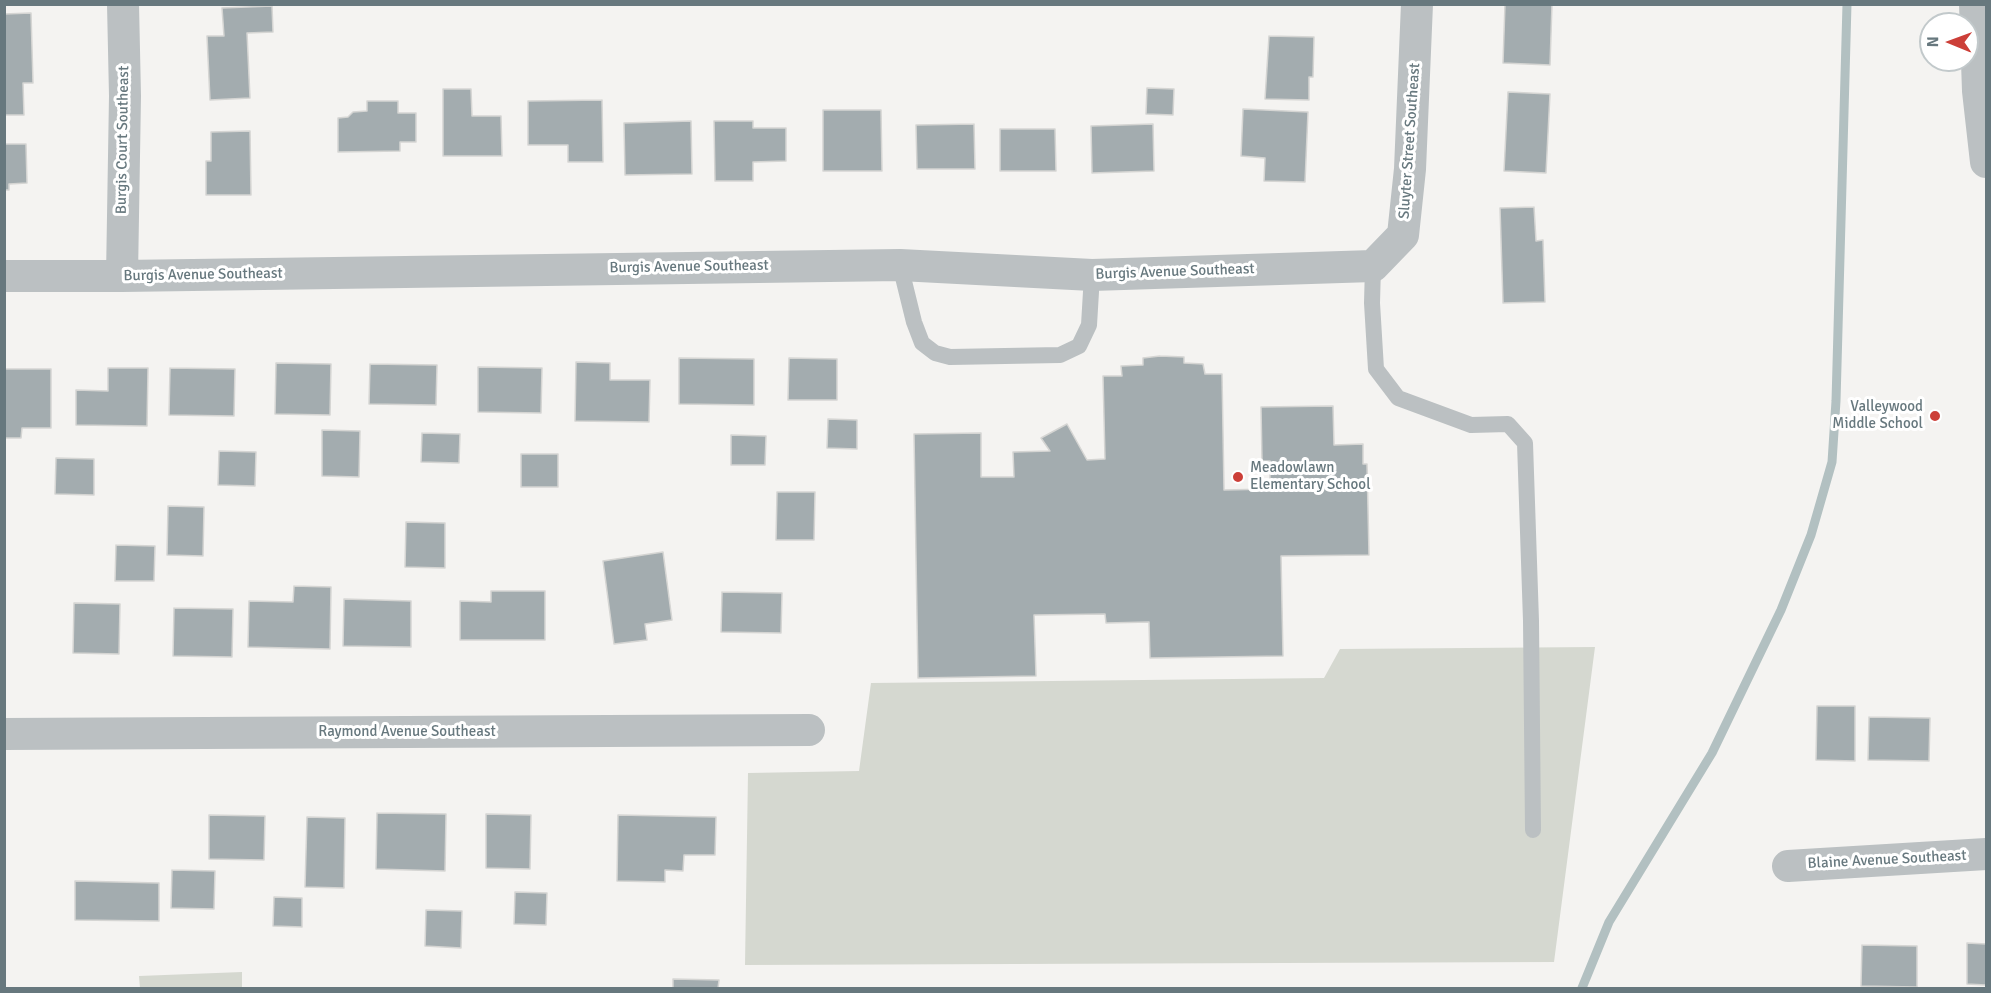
<!DOCTYPE html>
<style>
body{margin:0}
#map{position:relative;width:1991px;height:993px;overflow:hidden;background:#f4f3f1;font-family:Signika,sans-serif}
canvas{display:block}
.frame{position:absolute;inset:0;border:6px solid #67787e;pointer-events:none}
.north{position:absolute;left:1919px;top:12px;width:60px;height:60px;box-sizing:border-box;background:#fff;border:2px solid #c2c9cb;border-radius:50%;rotate:271deg;font-size:16px;font-weight:700;line-height:24px;text-align:center;color:#67787e}
.north::after{content:'';display:block;margin:auto;width:21px;height:27px;background:#cc3f38;clip-path:polygon(50% 0,100% 100%,50% 72%,0 100%)}
</style>
<div id="map">
<canvas width="1991" height="993"></canvas>
<div class="frame"></div>
<div class="north">N</div>
</div>
<script>
const context = document.querySelector('canvas').getContext('2d');
context.lineJoin = 'round';
function fillPath(path, color) {
  context.fillStyle = color;
  context.fill(path, 'evenodd');
}
function toPath(rows) {
  const path = new Path2D();
  for (const r of rows) {
    path.moveTo(r[0], r[1]);
    for (let i = 2; i < r.length; i += 2) path.lineTo(r[i], r[i + 1]);
  }
  return path;
}
function strokePath(path, color, width, dash) {
  context.strokeStyle = color;
  context.lineWidth = width;
  context.lineCap = dash ? 'butt' : 'round';
  context.setLineDash(dash || []);
  context.stroke(path);
}
function write(font, color, halo, rows, align = 'center') {
  context.font = font + ' Signika,sans-serif';
  context.lineWidth = 6;
  context.setLineDash([]);
  context.textBaseline = 'middle';
  context.strokeStyle = halo;
  context.fillStyle = color;
  for (const [text, x, y, turn = 0] of rows) {
    context.save();
    context.translate(x, y);
    context.rotate((+turn || 0) * Math.PI / 180);
    context.textAlign = isNaN(turn) ? turn : align;
    if (halo) context.strokeText(text, 0, 0);
    context.fillText(text, 0, 0);
    context.restore();
  }
}
fillPath(toPath([
 [1595,647,1554,962,745,965,748,773,859,771,871,683,1324,678,1340,649],
 [242,972,242,988,140,988,139,976]
]), '#d5d8d0');
strokePath(toPath([
 [1582,988,1609,922,1712,753,1781,610,1811,535,1832,462,1836,401,1847,4]
]), '#b2c0c1', 9);
const building = toPath([
 [1505,4,1552,4,1550,65,1503,63,1505,4],
 [272,6,273,32,247,33,250,98,210,100,207,36,224,36,222,8,272,6],
 [31,13,33,83,23,83,24,115,4,115,4,14,31,13],
 [1269,36,1314,37,1313,77,1309,77,1309,100,1265,99,1269,36],
 [1147,88,1174,89,1173,115,1146,114,1147,88],
 [443,89,471,89,472,116,501,116,502,156,443,156,443,89],
 [1508,92,1550,94,1546,173,1504,171,1508,92],
 [602,100,603,162,568,162,568,145,528,145,528,101,602,100],
 [367,101,398,101,398,113,416,113,416,142,400,142,400,151,338,152,338,118,348,117,353,112,367,111,367,101],
 [1243,109,1308,112,1305,182,1264,181,1265,158,1241,156,1243,109],
 [823,110,881,110,882,171,823,171,823,110],
 [691,121,692,174,625,175,624,123,691,121],
 [714,121,753,121,753,128,786,128,786,161,753,162,753,181,715,181,714,121],
 [974,124,975,169,917,169,916,125,974,124],
 [1153,124,1154,171,1092,173,1091,126,1153,124],
 [1000,129,1055,129,1056,171,1000,171,1000,129],
 [250,131,251,195,206,195,206,161,211,161,211,132,250,131],
 [4,144,26,144,27,183,9,184,9,190,4,190,4,144],
 [1534,207,1536,241,1543,240,1545,302,1503,303,1500,208,1534,207],
 [1160,356,1184,357,1184,363,1203,364,1205,374,1222,374,1224,490,1270,489,1270,461,1262,461,1261,407,1333,406,1334,445,1363,444,1363,464,1367,464,1369,555,1281,556,1283,656,1150,658,1149,622,1106,623,1105,614,1034,615,1036,676,918,678,914,434,981,433,981,477,1014,477,1013,452,1050,451,1041,438,1067,424,1087,460,1105,459,1103,376,1122,376,1121,366,1143,365,1143,358,1160,356],
 [679,358,754,359,754,405,679,404,679,358],
 [789,358,837,359,837,400,788,400,789,358],
 [576,362,610,363,610,380,650,380,649,422,575,421,576,362],
 [276,363,331,364,330,415,275,414,276,363],
 [370,364,437,365,436,405,369,404,370,364],
 [478,367,542,368,541,413,478,412,478,367],
 [108,368,148,368,147,426,76,425,76,390,108,391,108,368],
 [170,368,235,369,234,416,169,415,170,368],
 [4,369,51,369,51,428,22,428,21,438,4,438,4,369],
 [828,419,857,420,857,449,827,448,828,419],
 [322,430,360,431,359,477,322,476,322,430],
 [422,433,460,434,459,463,421,462,422,433],
 [731,435,766,436,765,465,731,465,731,435],
 [219,451,256,452,255,486,218,485,219,451],
 [521,454,558,454,558,487,521,487,521,454],
 [56,458,94,459,94,495,55,494,56,458],
 [777,492,815,492,814,540,776,540,777,492],
 [168,506,204,507,203,556,167,555,168,506],
 [406,522,445,523,445,568,405,567,406,522],
 [116,545,155,546,154,581,115,581,116,545],
 [663,552,672,620,645,624,647,640,614,644,603,561,663,552],
 [294,586,331,587,330,649,248,647,249,601,293,602,294,586],
 [491,591,545,591,545,640,460,640,460,601,491,602,491,591],
 [722,592,782,593,781,633,721,632,722,592],
 [344,599,411,601,411,647,343,646,344,599],
 [74,603,120,604,119,654,73,653,74,603],
 [174,608,233,609,232,657,173,656,174,608],
 [1817,706,1855,706,1855,761,1816,760,1817,706],
 [1869,717,1930,718,1929,761,1868,760,1869,717],
 [377,813,446,814,445,871,376,869,377,813],
 [486,814,531,815,530,869,486,868,486,814],
 [209,815,265,816,264,860,209,859,209,815],
 [618,815,716,817,715,855,684,855,683,871,665,870,665,882,617,881,618,815],
 [307,817,345,818,344,888,305,887,307,817],
 [172,870,215,871,214,909,171,908,172,870],
 [75,881,159,883,159,921,75,920,75,881],
 [515,892,547,893,546,925,514,924,515,892],
 [274,897,302,898,302,927,273,926,274,897],
 [426,910,462,911,461,948,425,946,426,910],
 [1967,943,1986,944,1986,988,1986,985,1967,984,1967,943],
 [1862,945,1917,946,1917,987,1861,986,1862,945],
 [673,979,719,980,718,988,673,988,673,979]
]);
fillPath(building, '#a3acaf');
strokePath(building, '#d5d5d3', 1.5);
strokePath(toPath([
 [900,265,914,322,922,343,935,353,950,357,1060,355,1079,346,1089,325,1092,275],
 [1373,266,1372,303,1376,369,1398,398,1471,425,1508,424,1525,443,1531,621,1533,830]
]), '#bbc0c2', 16);
strokePath(toPath([
 [1975,4,1978,91,1986,162],
 [4,276,122,276,900,265,1092,275,1373,266,1403,235,1410,169,1417,4],
 [122,276,125,96,123,4],
 [4,734,809,730],
 [1788,866,1986,854]
]), '#bbc0c2', 32);
for (const [x, y, r, color] of [
 [1935,416,6,"#cc3f38"],
 [1238,477,6,"#cc3f38"]
]) {
  const dot = new Path2D();
  dot.arc(x, y, r, 0, 2 * Math.PI);
  context.fillStyle = color;
  context.fill(dot);
  strokePath(dot, '#fff', 2);
}
write('15px', '#67787e', '#fff', [
 ["Burgis Court Southeast",123,140,-89],
 ["Sluyter Street Southeast",1410,141,-86],
 ["Burgis Avenue Southeast",689,267,-1],
 ["Burgis Avenue Southeast",1175,272,-2],
 ["Burgis Avenue Southeast",203,275,-1],
 ["Raymond Avenue Southeast",407,732],
 ["Blaine Avenue Southeast",1887,860,-3]
]);
write('15px', '#67787e', '#fff', [
 ["Valleywood",1923,407],
 ["Middle School",1923,424],
 ["Meadowlawn",1250,468,"left"],
 ["Elementary School",1250,485,"left"]
], 'right');
</script>
